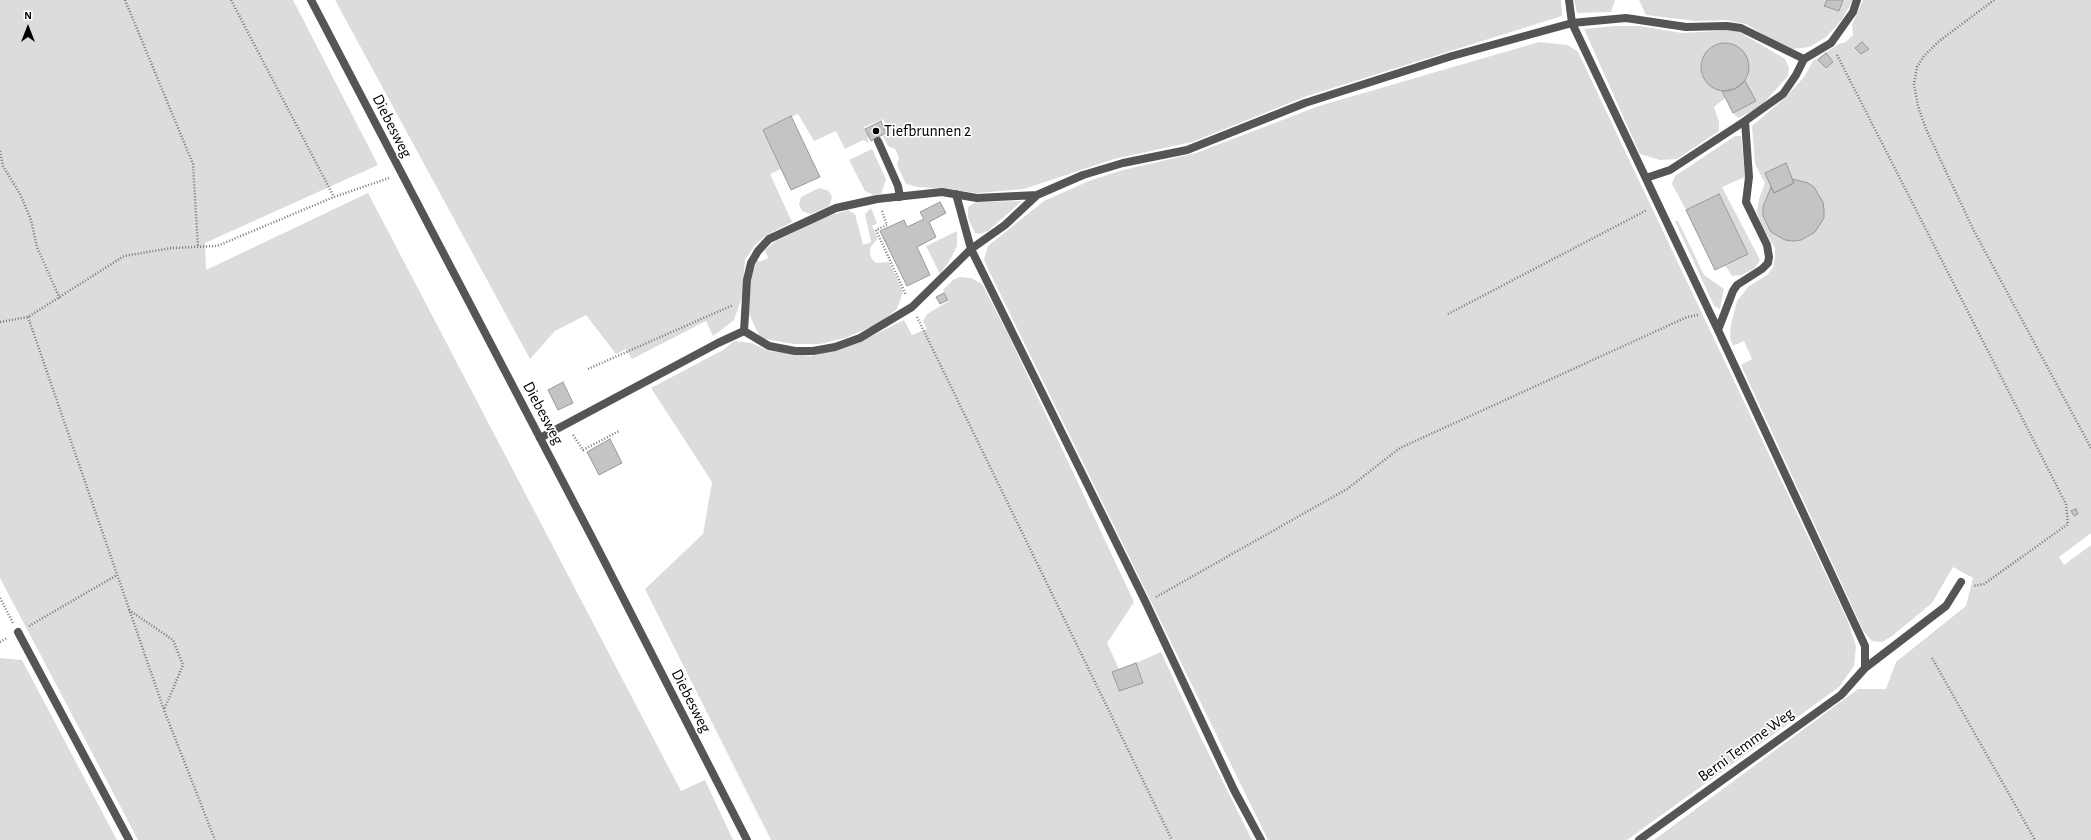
<!DOCTYPE html>
<style>
body{margin:0}
#map{position:relative;width:2091px;height:840px;overflow:hidden;background:#fff;font-family:"Alegreya Sans",sans-serif}
canvas{display:block}
.north{position:absolute;left:8px;top:8px;width:40px;height:40px;-webkit-text-stroke:3px #fff;paint-order:stroke;rotate:0deg;font-size:11px;font-weight:700;line-height:16px;text-align:center;color:#000}
.north::after{content:'';display:block;margin:auto;width:14px;height:18px;background:#000;clip-path:polygon(50% 0,100% 100%,50% 72%,0 100%)}
</style>
<div id="map">
<canvas width="2091" height="840"></canvas>
<div class="north">N</div>
</div>
<script>
const context = document.querySelector('canvas').getContext('2d');
context.lineJoin = 'round';
function fillPath(path, color) {
  context.fillStyle = color;
  context.fill(path, 'evenodd');
}
function toPath(rows) {
  const path = new Path2D();
  for (const r of rows) {
    if (r.length === 3) {
      path.moveTo(r[0] + r[2], r[1]);
      path.arc(r[0], r[1], r[2], 0, 2 * Math.PI);
      continue;
    }
    path.moveTo(r[0], r[1]);
    for (let i = 2; i < r.length; i += 2) path.lineTo(r[i], r[i + 1]);
  }
  return path;
}
function strokePath(path, color, width, dash) {
  context.strokeStyle = color;
  context.lineWidth = width;
  context.lineCap = dash ? 'butt' : 'round';
  context.setLineDash(dash || []);
  context.stroke(path);
}
function write(font, color, halo, rows, align = 'center') {
  context.font = font + ' "Alegreya Sans",sans-serif';
  context.lineWidth = 3.5;
  context.setLineDash([]);
  context.textBaseline = 'middle';
  context.strokeStyle = halo;
  context.fillStyle = color;
  for (const [text, x, y, turn = 0] of rows) {
    context.save();
    context.translate(x, y);
    context.rotate((+turn || 0) * Math.PI / 180);
    context.textAlign = isNaN(turn) ? turn : align;
    if (halo) context.strokeText(text, 0, 0);
    context.fillText(text, 0, 0);
    context.restore();
  }
}
fillPath(toPath([
 [0,0,293,0,378,165,205,243,206,270,368,193,681,791,705,780,733,840,138,840,0,578],
 [335,0,1561,0,1562,16,1307,96,1192,142,1114,159,1024,189,977,193,950,189,917,187,906,184,897,165,899,158,895,149,888,146,883,136,890,133,883,119,864,127,869,137,867,138,869,143,863,140,845,149,836,131,814,141,798,114,763,130,781,169,770,174,792,222,765,236,755,245,745,260,742,297,734,320,713,336,706,321,632,359,626,349,616,354,586,315,555,331,530,359],
 [1574,0,1615,0,1611,12,1577,13],
 [1639,0,1853,0,1841,21,1825,38,1809,47,1793,49,1774,41,1746,24,1726,20,1696,21,1646,15],
 [1863,0,2091,0,2091,533,2059,557,2064,565,2091,545,2091,840,1654,840,1858,689,1886,689,1896,662,1966,606,1973,578,1953,567,1932,603,1892,636,1882,642,1872,641,1864,632,1741,365,1752,359,1744,341,1733,346,1730,338,1731,324,1737,301,1749,286,1767,275,1773,268,1775,256,1775,248,1762,226,1757,212,1759,199,1765,183,1755,164,1752,126,1785,98,1804,77,1813,61,1839,44,1846,42,1853,35,1852,25],
 [1614,26,1639,26,1682,33,1736,30,1785,59,1789,68,1788,76,1760,107,1738,118,1733,113,1755,101,1745,81,1748,75,1748,60,1741,49,1730,44,1723,43,1711,47,1702,58,1701,72,1708,84,1722,91,1725,98,1714,107,1719,122,1719,131,1677,159,1660,160,1640,154,1584,29],
 [1539,42,1568,45,1578,52,1847,619,1856,646,1854,666,1839,687,1627,840,1268,840,988,269,984,259,988,246,1044,201,1089,181,1119,171,1196,153,1319,106],
 [1735,136,1741,136,1745,177,1722,187,1760,260,1755,268,1742,275,1732,276,1725,265,1748,253,1719,194,1686,210,1672,184,1675,176],
 [872,149,886,179,881,194,873,195,865,191,849,160],
 [819,188,829,191,832,197,829,206,811,214,802,211,799,204,801,197],
 [1022,201,988,231,979,234,975,233,968,218,968,207,976,202],
 [871,208,877,223,872,226,878,238,870,248,870,254,872,259,876,263,889,262,903,292,897,309,878,324,845,338,820,344,794,344,765,339,759,335,748,312,752,274,757,259,759,262,768,258,765,250,776,241,823,218,848,210,855,214,863,245,871,242,865,214],
 [1675,221,1678,221,1704,275,1724,289,1720,309,1714,306],
 [957,231,957,246,950,260,940,274,926,246],
 [959,277,971,278,982,284,1008,334,1134,602,1107,643,1119,669,1112,672,1118,691,1143,683,1136,663,1161,652,1197,730,1252,840,771,840,645,589,703,534,712,482,651,388,723,350,734,341,751,343,769,351,811,356,856,344,904,320,912,335,927,329,923,321,927,314,949,301,943,290,953,280],
 [0,658,22,660,117,840,0,840]
]), '#dcdcdc');
const building = toPath([
 [1827,0,1843,0,1839,11,1824,6,1827,0],
 [1862,42,1869,49,1861,54,1855,48,1862,42],
 [1725,67,24],
 [1826,53,1833,62,1826,68,1818,60,1826,53],
 [1745,81,1756,101,1733,113,1722,91,1734,89,1745,81],
 [791,116,820,177,791,190,763,130,791,116],
 [881,121,886,133,871,141,865,129,881,121],
 [1786,163,1794,183,1774,193,1765,173,1786,163],
 [1792,179,1808,183,1814,187,1823,202,1824,210,1824,218,1815,232,1801,240,1793,241,1785,240,1771,232,1763,216,1763,207,1771,187,1774,193,1794,183,1792,179],
 [1719,194,1748,254,1715,270,1686,210,1719,194],
 [940,202,946,213,929,222,936,237,917,247,930,275,907,286,880,231,904,220,907,227,924,219,920,212,940,202],
 [944,293,948,300,940,304,936,297,944,293],
 [563,382,573,403,558,410,548,390,563,382],
 [610,439,622,463,599,475,587,452,610,439],
 [2076,509,2078,514,2074,516,2071,511,2076,509],
 [1136,663,1143,683,1119,691,1112,672,1136,663]
]);
fillPath(building, '#c4c4c4');
strokePath(building, '#999', 1);
strokePath(toPath([
 [125,0,193,164,198,247],
 [231,0,334,197],
 [1994,0,1938,42,1924,56,1917,67,1914,84,1918,106,1926,129,1973,229,2091,448],
 [1837,55,2066,504,2068,524,1984,584,1973,586],
 [0,151,3,166,20,194,31,220,37,247,60,299],
 [882,211,887,225,876,230,906,295],
 [1448,314,1647,210],
 [28,317,164,710,215,840],
 [917,317,1172,840],
 [0,322,28,317,124,256,171,248,217,246,334,197,389,178],
 [588,369,733,305],
 [573,435,583,450,619,431],
 [1156,597,1347,489,1400,448,1687,317,1698,315],
 [0,598,13,623],
 [129,610,173,640,183,665,164,710],
 [29,626,117,575],
 [0,642,7,638],
 [1932,658,2035,840]
]), '#777', 2.5, [1, 2]);
strokePath(toPath([
 [1569,0,1572,23,1626,18,1686,27,1727,26,1741,28,1804,59,1796,75,1783,94,1745,121,1749,177,1746,202,1767,245,1769,257,1768,263,1762,269,1737,285,1733,291,1718,330],
 [1804,59,1831,43,1853,12,1857,0],
 [878,141,898,186,900,197],
 [1646,178,1670,170,1745,121],
 [956,194,971,249,1146,603,1234,790,1261,840],
 [744,331,769,346,795,351,813,351,835,347,860,338,912,307,971,249,1005,225,1037,195],
 [540,438,718,343,744,331,747,280,751,263,758,251,769,239,836,208,877,199,942,192,977,198,1037,195,1083,175,1123,163,1187,150,1305,103,1452,56,1572,23,1718,330,1865,646,1865,668],
 [18,632,129,840],
 [1639,840,1841,695,1865,668,1946,606,1961,582]
]), '#555', 8);
strokePath(toPath([
 [311,0,597,547,747,840]
]), '#555', 8);
for (const [x, y, r, color] of [
 [876,131,4,"#000"]
]) {
  const dot = new Path2D();
  dot.arc(x, y, r, 0, 2 * Math.PI);
  context.fillStyle = color;
  context.fill(dot);
  strokePath(dot, '#fff', 1.5);
}
write('16px', '#000', '#fff', [
 ["Diebesweg",392,126,63],
 ["Diebesweg",543,413,62],
 ["Diebesweg",691,701,63],
 ["Berni Temme Weg",1746,745,-36]
]);
write('16px', '#000', '#fff', [
 ["Tiefbrunnen 2",884,131]
], 'left');
</script>
